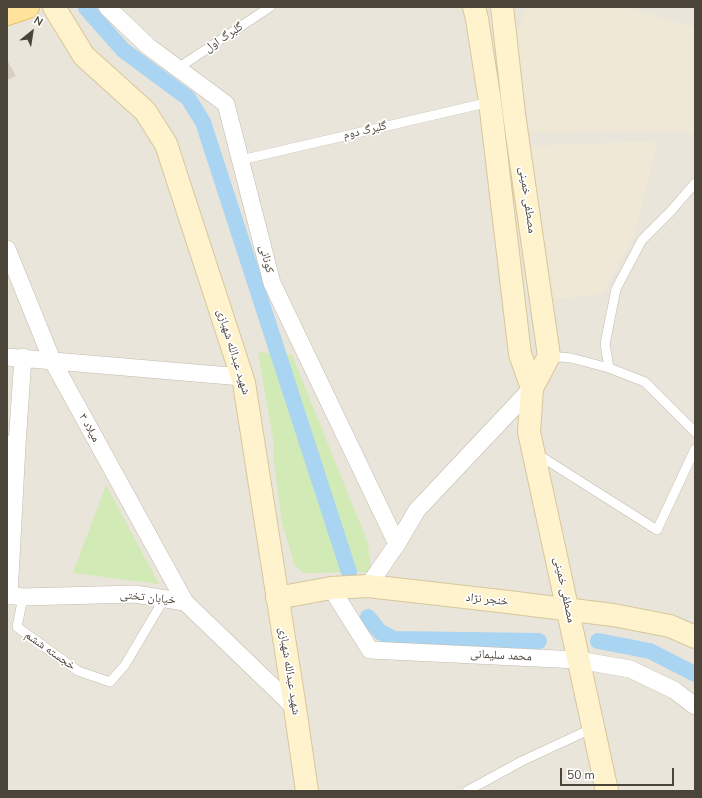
<!DOCTYPE html>
<meta charset="utf-8">
<style>
body{margin:0}
#map{position:relative;width:702px;height:798px;overflow:hidden;background:#f6f3ec;font-family:"Nunito Sans",sans-serif}
canvas{display:block}
.frame{position:absolute;inset:0;border:8px solid #4b4439;pointer-events:none}
.north{position:absolute;left:12px;top:12px;width:40px;height:40px;-webkit-text-stroke:3px #fff;paint-order:stroke;rotate:30deg;font-size:11px;font-weight:700;line-height:16px;text-align:center;color:#4b4439}
.north::after{content:'';display:block;margin:auto;width:14px;height:18px;background:#4b4439;clip-path:polygon(50% 0,100% 100%,50% 72%,0 100%)}
.scale{position:absolute;left:560px;top:768px;width:114px;height:18px;box-sizing:border-box;border:2px solid #4b4439;border-top:0;padding-left:5px;font-size:12px;line-height:14px;white-space:nowrap;color:#4b4439;-webkit-text-stroke:3px #fff;paint-order:stroke}
</style>
<div id="map">
<canvas width="702" height="798"></canvas>
<div class="frame"></div>
<div class="north">N</div>
<div class="scale">50 m</div>
</div>
<script>
const context = document.querySelector('canvas').getContext('2d');
context.lineJoin = 'round';
function fillPath(path, color) {
  context.fillStyle = color;
  context.fill(path, 'evenodd');
}
function toPath(rows) {
  const path = new Path2D();
  for (const r of rows) {
    path.moveTo(r[0], r[1]);
    for (let i = 2; i < r.length; i += 2) path.lineTo(r[i], r[i + 1]);
  }
  return path;
}
function strokePath(path, color, width, dash) {
  context.strokeStyle = color;
  context.lineWidth = width;
  context.lineCap = dash ? 'butt' : 'round';
  context.setLineDash(dash || []);
  context.stroke(path);
}
function write(font, color, halo, rows, align = 'center') {
  context.font = font + ' "Nunito Sans","Noto Naskh Arabic",sans-serif';
  context.lineWidth = 3.5;
  context.setLineDash([]);
  context.textBaseline = 'middle';
  context.strokeStyle = halo;
  context.fillStyle = color;
  for (const [text, x, y, turn = 0] of rows) {
    context.save();
    context.translate(x, y);
    context.rotate((+turn || 0) * Math.PI / 180);
    context.textAlign = isNaN(turn) ? turn : align;
    if (halo) context.strokeText(text, 0, 0);
    context.fillText(text, 0, 0);
    context.restore();
  }
}
fillPath(toPath([
 [7,7,695,7,695,791,7,791]
]), '#eae5da');
fillPath(toPath([
 [528,7,627,7,695,28,695,133,653,131,530,133,516,34],
 [658,141,635,235,602,294,548,300,530,146]
]), '#efe8d6');
fillPath(toPath([
 [258,352,292,355,368,543,371,572,304,573,295,566,282,523,274,462,273,439],
 [106,485,159,584,73,573]
]), '#d2eab5');
strokePath(toPath([
 [86,8,123,50,188,98,203,122,349,572],
 [368,617,380,632,394,639,539,641],
 [598,641,650,651,695,674]
]), '#a9d4f2', 16);
fillPath(toPath([
 [7,60,16,76,7,80]
]), '#d8cfc1');
const lane = toPath([
 [178,68,270,7],
 [241,160,490,102],
 [549,356,571,358,609,368,645,382,695,432],
 [609,368,605,344,616,289,642,240,671,211,695,183],
 [537,454,657,530,695,449],
 [23,597,17,627,78,671,110,682,125,665,164,599],
 [467,791,522,761,593,728]
]);
const street = toPath([
 [107,7,149,47,226,104,272,283,397,544],
 [7,249,52,360,185,602],
 [7,357,242,377],
 [7,444,17,445,23,357],
 [368,586,397,544,417,510,532,388],
 [331,588,370,650,578,660,630,669,674,690,695,706],
 [7,595,23,597,135,594,185,602,295,708],
 [9,596,17,445]
]);
const secondary = toPath([
 [54,7,84,56,145,111,166,144,244,383,295,708,307,791],
 [474,7,477,19,490,102,520,354,532,388,529,432,607,791],
 [502,7,514,114,549,356,532,388],
 [277,598,331,588,368,586,500,601,613,615,670,626,695,637]
]);
const primary = toPath([
 [7,14,28,7]
]);
strokePath(lane, '#c2bbae', 10);
strokePath(street, '#c2bbae', 18);
strokePath(secondary, '#d6c79b', 24);
strokePath(primary, '#e6c16a', 24);
strokePath(lane, '#fff', 9);
strokePath(street, '#fff', 17);
strokePath(secondary, '#fff3cd', 22);
strokePath(primary, '#ffe39c', 22);
write('12px', '#4b4439', '#fff', [
 ["گلبرگ اول",224,38,-34],
 ["گلبرگ دوم",365,131,-13],
 ["مصطفی خمینی",527,200,82],
 ["کونانی",266,259,76],
 ["شهید عبدالله شهبازی",233,352,73],
 ["میلاد ۳",89,428,61],
 ["مصطفی خمینی",564,590,78],
 ["خیابان تختی",148,598,6],
 ["خنجر نژاد",487,600,6],
 ["خجسته ششم",50,651,35],
 ["محمد سلیمانی",501,656,3],
 ["شهید عبدالله شهبازی",289,671,81]
]);
</script>
